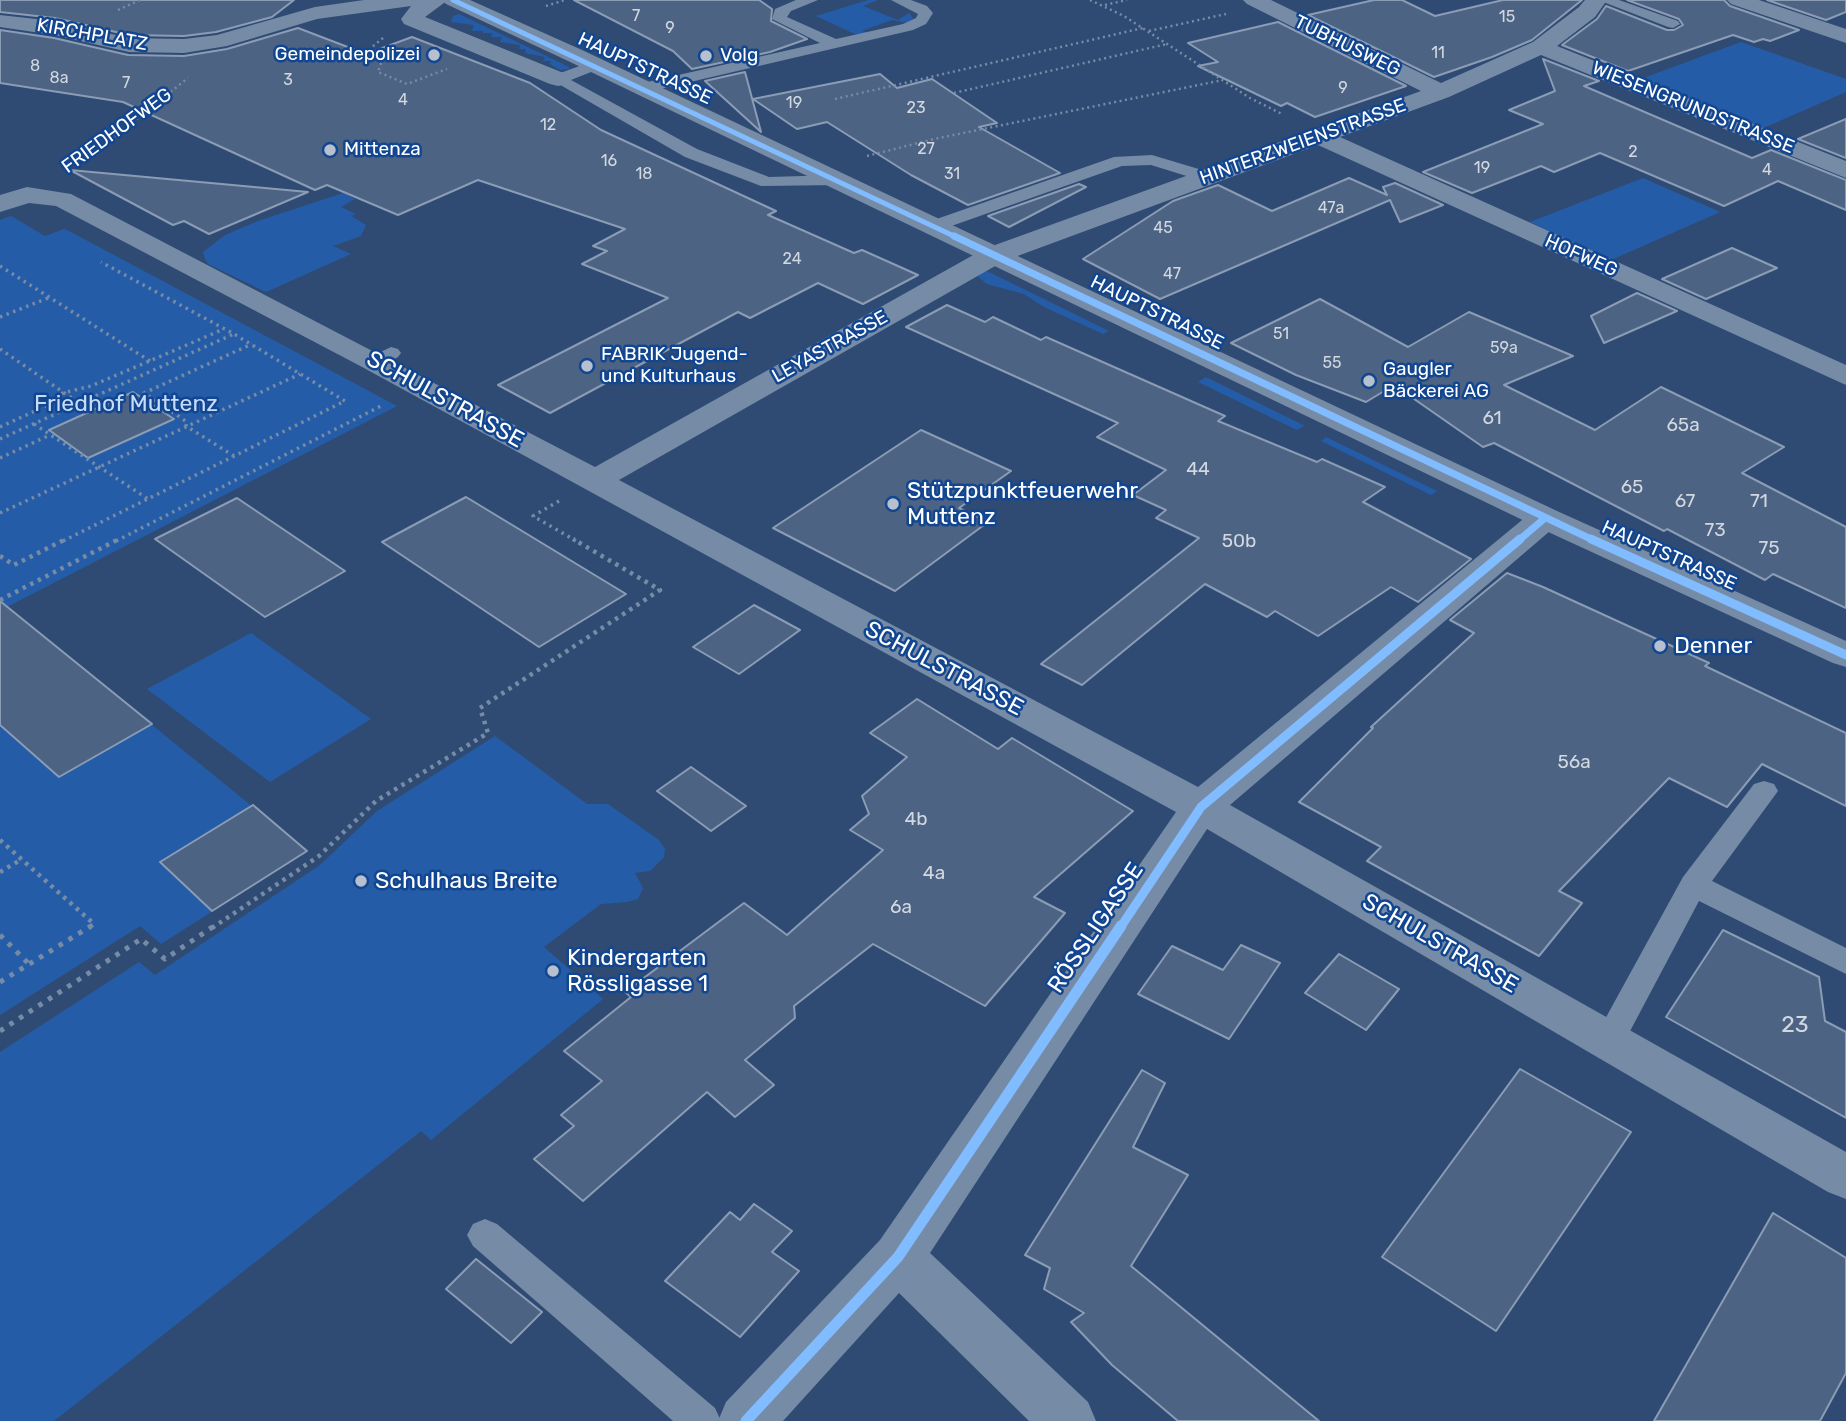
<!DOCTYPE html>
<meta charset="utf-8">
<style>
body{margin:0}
canvas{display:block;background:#2f4b73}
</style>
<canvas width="1846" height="1421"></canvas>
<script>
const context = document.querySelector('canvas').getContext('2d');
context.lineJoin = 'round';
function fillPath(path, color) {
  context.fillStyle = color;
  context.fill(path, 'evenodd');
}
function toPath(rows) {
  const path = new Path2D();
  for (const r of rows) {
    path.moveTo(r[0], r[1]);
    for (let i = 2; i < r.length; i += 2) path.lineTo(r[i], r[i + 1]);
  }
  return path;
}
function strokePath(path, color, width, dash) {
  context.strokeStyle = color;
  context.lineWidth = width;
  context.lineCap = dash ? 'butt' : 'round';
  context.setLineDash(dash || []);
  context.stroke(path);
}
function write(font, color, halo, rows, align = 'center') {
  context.font = font + ' Rubik,sans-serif';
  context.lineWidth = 5;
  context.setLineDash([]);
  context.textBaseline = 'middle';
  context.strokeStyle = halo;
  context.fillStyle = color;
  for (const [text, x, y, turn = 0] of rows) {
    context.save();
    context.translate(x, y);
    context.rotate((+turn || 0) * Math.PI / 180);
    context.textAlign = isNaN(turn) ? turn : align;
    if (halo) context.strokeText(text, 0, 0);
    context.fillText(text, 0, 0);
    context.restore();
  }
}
fillPath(toPath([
 [868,0,878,0,863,6,898,20,909,13,913,18,908,23,892,20,861,31,875,34,859,36,816,16],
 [459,14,569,67,569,69,560,70,550,64,551,61,543,61,545,57,525,53,526,49,519,49,520,45,500,42,502,37,491,37,493,33,483,33,483,31,472,31,474,25,451,22,453,16],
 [1741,42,1846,79,1846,92,1761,129,1638,80],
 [1643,178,1720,212,1611,260,1530,222],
 [343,193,355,199,341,207,356,214,351,216,366,225,361,236,333,246,351,254,266,292,208,264,205,259,203,252,225,235,258,221],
 [11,216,45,236,64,229,69,231,397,406,7,607,307,851,161,944,140,926,0,1015,0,220],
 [983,270,989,272,1109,331,1103,334,1044,307,1024,294,987,284,975,274],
 [1206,377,1303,425,1305,425,1297,430,1198,382],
 [1326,437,1437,491,1431,495,1321,441],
 [251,633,371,719,270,782,147,689],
 [495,736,587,804,608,804,659,840,665,849,664,857,650,871,635,873,643,888,638,899,627,902,601,904,544,947,603,999,431,1140,421,1131,54,1421,0,1421,0,1052,139,962,155,975,320,865,377,811]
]), '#255ca7');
const building = toPath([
 [0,0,294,0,272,17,216,32,184,36,129,35,55,18,0,12,0,0],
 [574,0,759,0,772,9,771,21,807,39,770,52,692,69,673,51,574,0],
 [1374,0,1402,0,1435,16,1503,0,1582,0,1532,40,1492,57,1434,77,1308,15,1374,0],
 [1627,0,1724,0,1730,6,1799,30,1770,41,1763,39,1754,42,1733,35,1628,71,1562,45,1597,19,1606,6,1667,30,1674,30,1683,25,1679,19,1627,0],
 [1767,0,1846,0,1846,12,1826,20,1767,0],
 [1278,22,1406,86,1315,117,1287,103,1281,106,1198,66,1218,62,1188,43,1278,22],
 [298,28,366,54,412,37,530,83,601,130,776,211,768,215,854,253,862,250,918,275,863,304,818,283,750,318,738,312,550,413,498,385,668,298,582,264,607,251,593,246,625,229,478,180,398,215,327,185,315,190,123,102,0,83,0,30,54,38,128,55,184,56,227,49,298,28],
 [1543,59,1599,81,1584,86,1752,158,1771,150,1846,180,1846,210,1778,181,1724,206,1600,153,1554,172,1541,166,1472,193,1423,172,1543,124,1509,110,1555,91,1543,59],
 [745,72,761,132,705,81,745,72],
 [880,74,897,88,932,79,997,123,979,127,1060,173,968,205,911,175,827,122,797,129,753,99,880,74],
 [1846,119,1846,158,1798,139,1846,119],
 [70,170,308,192,209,234,184,221,173,225,70,170],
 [1349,178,1387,195,1383,187,1395,183,1443,205,1400,222,1390,200,1160,299,1083,259,1173,201,1218,185,1272,211,1349,178],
 [1079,184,1086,187,1009,227,988,216,1079,184],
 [1732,248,1777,268,1706,299,1662,279,1732,248],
 [1637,293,1677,311,1604,343,1591,316,1637,293],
 [1320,299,1408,347,1469,312,1573,356,1504,385,1595,430,1661,387,1784,447,1742,473,1846,527,1846,608,1773,574,1765,580,1667,529,1664,531,1494,443,1483,447,1394,385,1366,402,1296,375,1231,343,1320,299],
 [947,305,985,322,993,317,1041,340,1046,337,1225,416,1218,421,1317,462,1322,459,1385,487,1363,502,1471,559,1418,602,1391,587,1318,636,1275,611,1267,617,1205,584,1082,685,1041,664,1199,538,1156,518,1166,510,1133,495,1166,470,1097,437,1118,423,906,327,947,305],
 [133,392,174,419,88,458,49,430,133,392],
 [921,430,1011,471,959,508,988,522,895,591,773,528,921,430],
 [466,497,626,594,539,647,382,542,466,497],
 [237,498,345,571,265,617,155,539,237,498],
 [1507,573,1543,587,1709,663,1705,666,1846,733,1846,806,1762,764,1727,807,1669,778,1559,891,1582,903,1539,956,1367,861,1381,847,1299,802,1373,728,1371,727,1474,633,1450,620,1507,573],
 [0,601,152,724,59,777,0,725,0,601],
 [754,605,800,630,739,674,693,647,754,605],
 [917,699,998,749,1012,738,1133,811,1034,897,1065,913,985,1006,873,944,794,1006,795,1018,745,1060,774,1085,735,1117,707,1092,583,1201,534,1159,574,1126,561,1115,602,1081,564,1051,631,997,625,992,744,903,787,935,883,850,850,830,869,814,862,796,907,757,870,733,917,699],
 [691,767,746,806,711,831,657,791,691,767],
 [253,805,307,851,212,911,160,862,253,805],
 [1723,930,1819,977,1825,1021,1846,1032,1846,1118,1666,1017,1723,930],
 [1241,945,1280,963,1229,1039,1138,994,1172,946,1223,970,1241,945],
 [1339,954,1399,989,1366,1030,1305,993,1339,954],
 [1520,1069,1631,1132,1496,1331,1382,1257,1520,1069],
 [1142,1070,1165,1083,1133,1147,1188,1175,1131,1266,1319,1421,1178,1421,1112,1365,1071,1322,1084,1313,1044,1289,1050,1268,1025,1255,1142,1070],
 [754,1204,792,1231,772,1252,799,1271,740,1337,665,1281,730,1212,740,1220,754,1204],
 [1773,1213,1846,1258,1846,1373,1820,1421,1654,1421,1773,1213],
 [476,1259,542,1312,511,1343,446,1289,476,1259]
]);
fillPath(building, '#4c6383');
strokePath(building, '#8b9cb5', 2);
strokePath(toPath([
 [1090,0,1124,16,1250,98,1282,114],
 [1105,5,1127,0],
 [546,6,565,0],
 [118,10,140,0],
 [1149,31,1226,14],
 [383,38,367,51,383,57,378,72,407,84,447,69],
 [954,93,1167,44],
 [835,99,1143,28],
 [867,156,934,139,1223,80],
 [69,167,113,138,188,78]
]), '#768ba6', 2.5, [2, 3.5]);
strokePath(toPath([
 [0,266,150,361],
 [0,317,48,298],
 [0,349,79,403],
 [34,424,148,499],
 [0,427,46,406,63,393,91,386,224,329],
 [0,439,236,333],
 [234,456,186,426,187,422,144,393,252,344],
 [0,458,50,435],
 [559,501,533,516,576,541],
 [0,513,300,374],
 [63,541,345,401,234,334,101,262],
 [116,541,383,405]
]), '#768ba6', 3.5, [2.5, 4.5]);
strokePath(toPath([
 [0,556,14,565,66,539],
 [0,600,119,539],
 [0,840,94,924,88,928],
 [0,872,22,859],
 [212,928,319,856,376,801,488,733,480,708,660,590,573,539]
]), '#768ba6', 4.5, [3.5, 5]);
strokePath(toPath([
 [0,935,29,964],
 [0,982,91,926],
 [0,1031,141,939,165,959,214,926]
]), '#768ba6', 5, [4.5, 7]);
fillPath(toPath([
 [796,0,818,0,791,11,787,17,836,39,903,24,916,18,918,14,891,0,911,0,927,6,933,13,926,24,913,30,643,93,635,88,643,83,820,43,772,19,775,9,796,0],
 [1598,0,1619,0,1678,21,1680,24,1673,28,1668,27,1598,0],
 [596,60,601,62,604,65,601,68,571,80,697,149,769,177,838,175,847,180,838,185,761,186,685,157,550,79,552,76,596,60],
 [1152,155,1212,173,1215,177,1206,182,1151,165,1122,166,940,230,928,230,925,226,928,222,1114,157,1152,155],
 [391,347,398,349,401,353,398,357,382,366,368,366,365,362,368,358,391,347],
 [1764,781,1774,784,1778,791,1712,881,1846,948,1846,974,1699,901,1620,1050,1609,1054,1598,1050,1593,1041,1683,877,1754,784,1764,781],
 [485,1219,497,1224,715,1408,721,1421,673,1421,473,1246,467,1235,473,1224,485,1219]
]), '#768ba6');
fillPath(toPath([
 [364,0,448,0,425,17,566,74,569,79,566,84,558,86,550,84,404,24,401,19,411,6,317,19,227,46,184,53,129,52,54,35,0,27,0,15,54,21,129,38,184,39,217,35,315,7,364,0],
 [1243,0,1271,0,1441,83,1533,42,1579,7,1585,0,1607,0,1595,17,1557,46,1846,161,1846,178,1541,55,1449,97,1340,137,1846,365,1846,385,1318,145,1004,261,619,480,1198,787,1533,511,1545,508,1557,511,1562,518,1557,525,1230,805,1846,1152,1846,1199,1828,1192,1207,829,930,1253,1088,1402,1096,1421,1029,1421,899,1293,783,1421,718,1421,726,1402,880,1240,1176,812,364,368,56,206,29,203,0,212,0,195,27,187,71,194,595,467,984,249,1421,91,1247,4,1243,0],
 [1727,0,1759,0,1846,29,1846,43,1731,4,1727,0]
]), '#768ba6');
fillPath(toPath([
 [442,0,470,0,582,50,1557,511,1846,641,1846,667,1833,663,1533,525,566,60,446,4,442,0]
]), '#768ba6');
strokePath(toPath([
 [453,0,958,238]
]), '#80bcff', 5);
strokePath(toPath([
 [954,236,1595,541],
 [1518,541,1545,518]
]), '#80bcff', 7);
strokePath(toPath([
 [1591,539,1846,655],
 [1120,928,1201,807,1520,539]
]), '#80bcff', 9);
strokePath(toPath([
 [746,1421,898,1257,1121,926]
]), '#80bcff', 11);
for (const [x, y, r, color] of [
 [434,55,7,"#b6c0ce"],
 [706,56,7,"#b6c0ce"],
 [330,150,7,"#b6c0ce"],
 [587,366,7,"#b6c0ce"],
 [1369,381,7,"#b6c0ce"],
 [893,504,7,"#b6c0ce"],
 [1660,646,7,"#b6c0ce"],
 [361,881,7,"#b6c0ce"],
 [553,971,7,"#b6c0ce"]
]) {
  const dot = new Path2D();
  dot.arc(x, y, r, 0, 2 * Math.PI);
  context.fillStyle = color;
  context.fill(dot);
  strokePath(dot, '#124690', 2.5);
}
write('16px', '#d2d8e0', null, [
 ["7",636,16],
 ["15",1507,17],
 ["9",670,28],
 ["11",1438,53],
 ["8",35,66],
 ["8a",59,78],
 ["3",288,80],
 ["7",126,83],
 ["9",1343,88],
 ["4",403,100],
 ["19",794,103],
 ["23",916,108],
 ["12",548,125],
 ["27",926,149],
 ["2",1633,152],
 ["16",609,161],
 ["19",1482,168],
 ["4",1767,170],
 ["18",644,174],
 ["31",952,174],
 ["47a",1331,208],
 ["45",1163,228],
 ["24",792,259],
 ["47",1172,274],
 ["51",1281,334],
 ["59a",1504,348],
 ["55",1332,363]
]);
write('19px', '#fff', '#124690', [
 ["KIRCHPLATZ",92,35,10],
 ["TUBHUSWEG",1347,46,26],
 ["HAUPTSTRASSE",645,69,25],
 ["WIESENGRUNDSTRASSE",1693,108,22],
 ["FRIEDHOFWEG",117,131,-36],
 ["HINTERZWEIENSTRASSE",1303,142,-20],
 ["HOFWEG",1581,256,24],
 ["HAUPTSTRASSE",1157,313,26],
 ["LEYASTRASSE",830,347,-29],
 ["HAUPTSTRASSE",1669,556,24]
]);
write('19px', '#fff', '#124690', [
 ["Gemeindepolizei",420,55,"right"],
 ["Volg",720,56],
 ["Mittenza",344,150],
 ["FABRIK Jugend-",601,355],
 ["und Kulturhaus",601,377],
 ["Gaugler",1383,370],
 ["Bäckerei AG",1383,392]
], 'left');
write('19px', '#d2d8e0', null, [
 ["61",1492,419],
 ["65a",1683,426],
 ["44",1198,470],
 ["65",1632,488],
 ["67",1685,502],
 ["71",1759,502],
 ["73",1715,531],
 ["50b",1239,542],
 ["75",1769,549],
 ["56a",1574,763],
 ["4b",916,820],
 ["4a",934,874],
 ["6a",901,908]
]);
write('23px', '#fff', '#124690', [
 ["SCHULSTRASSE",445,400,29],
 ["SCHULSTRASSE",944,669,28],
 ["RÖSSLIGASSE",1096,928,-56],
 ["SCHULSTRASSE",1440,944,30]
]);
write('23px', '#c5dcfd', '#124690', [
 ["Friedhof Muttenz",126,404]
]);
write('23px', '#fff', '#124690', [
 ["Stützpunktfeuerwehr",907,491],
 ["Muttenz",907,517],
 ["Denner",1674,646],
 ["Schulhaus Breite",375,881],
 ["Kindergarten",567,958],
 ["Rössligasse 1",567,984]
], 'left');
write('23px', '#d2d8e0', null, [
 ["23",1795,1025]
]);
</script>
